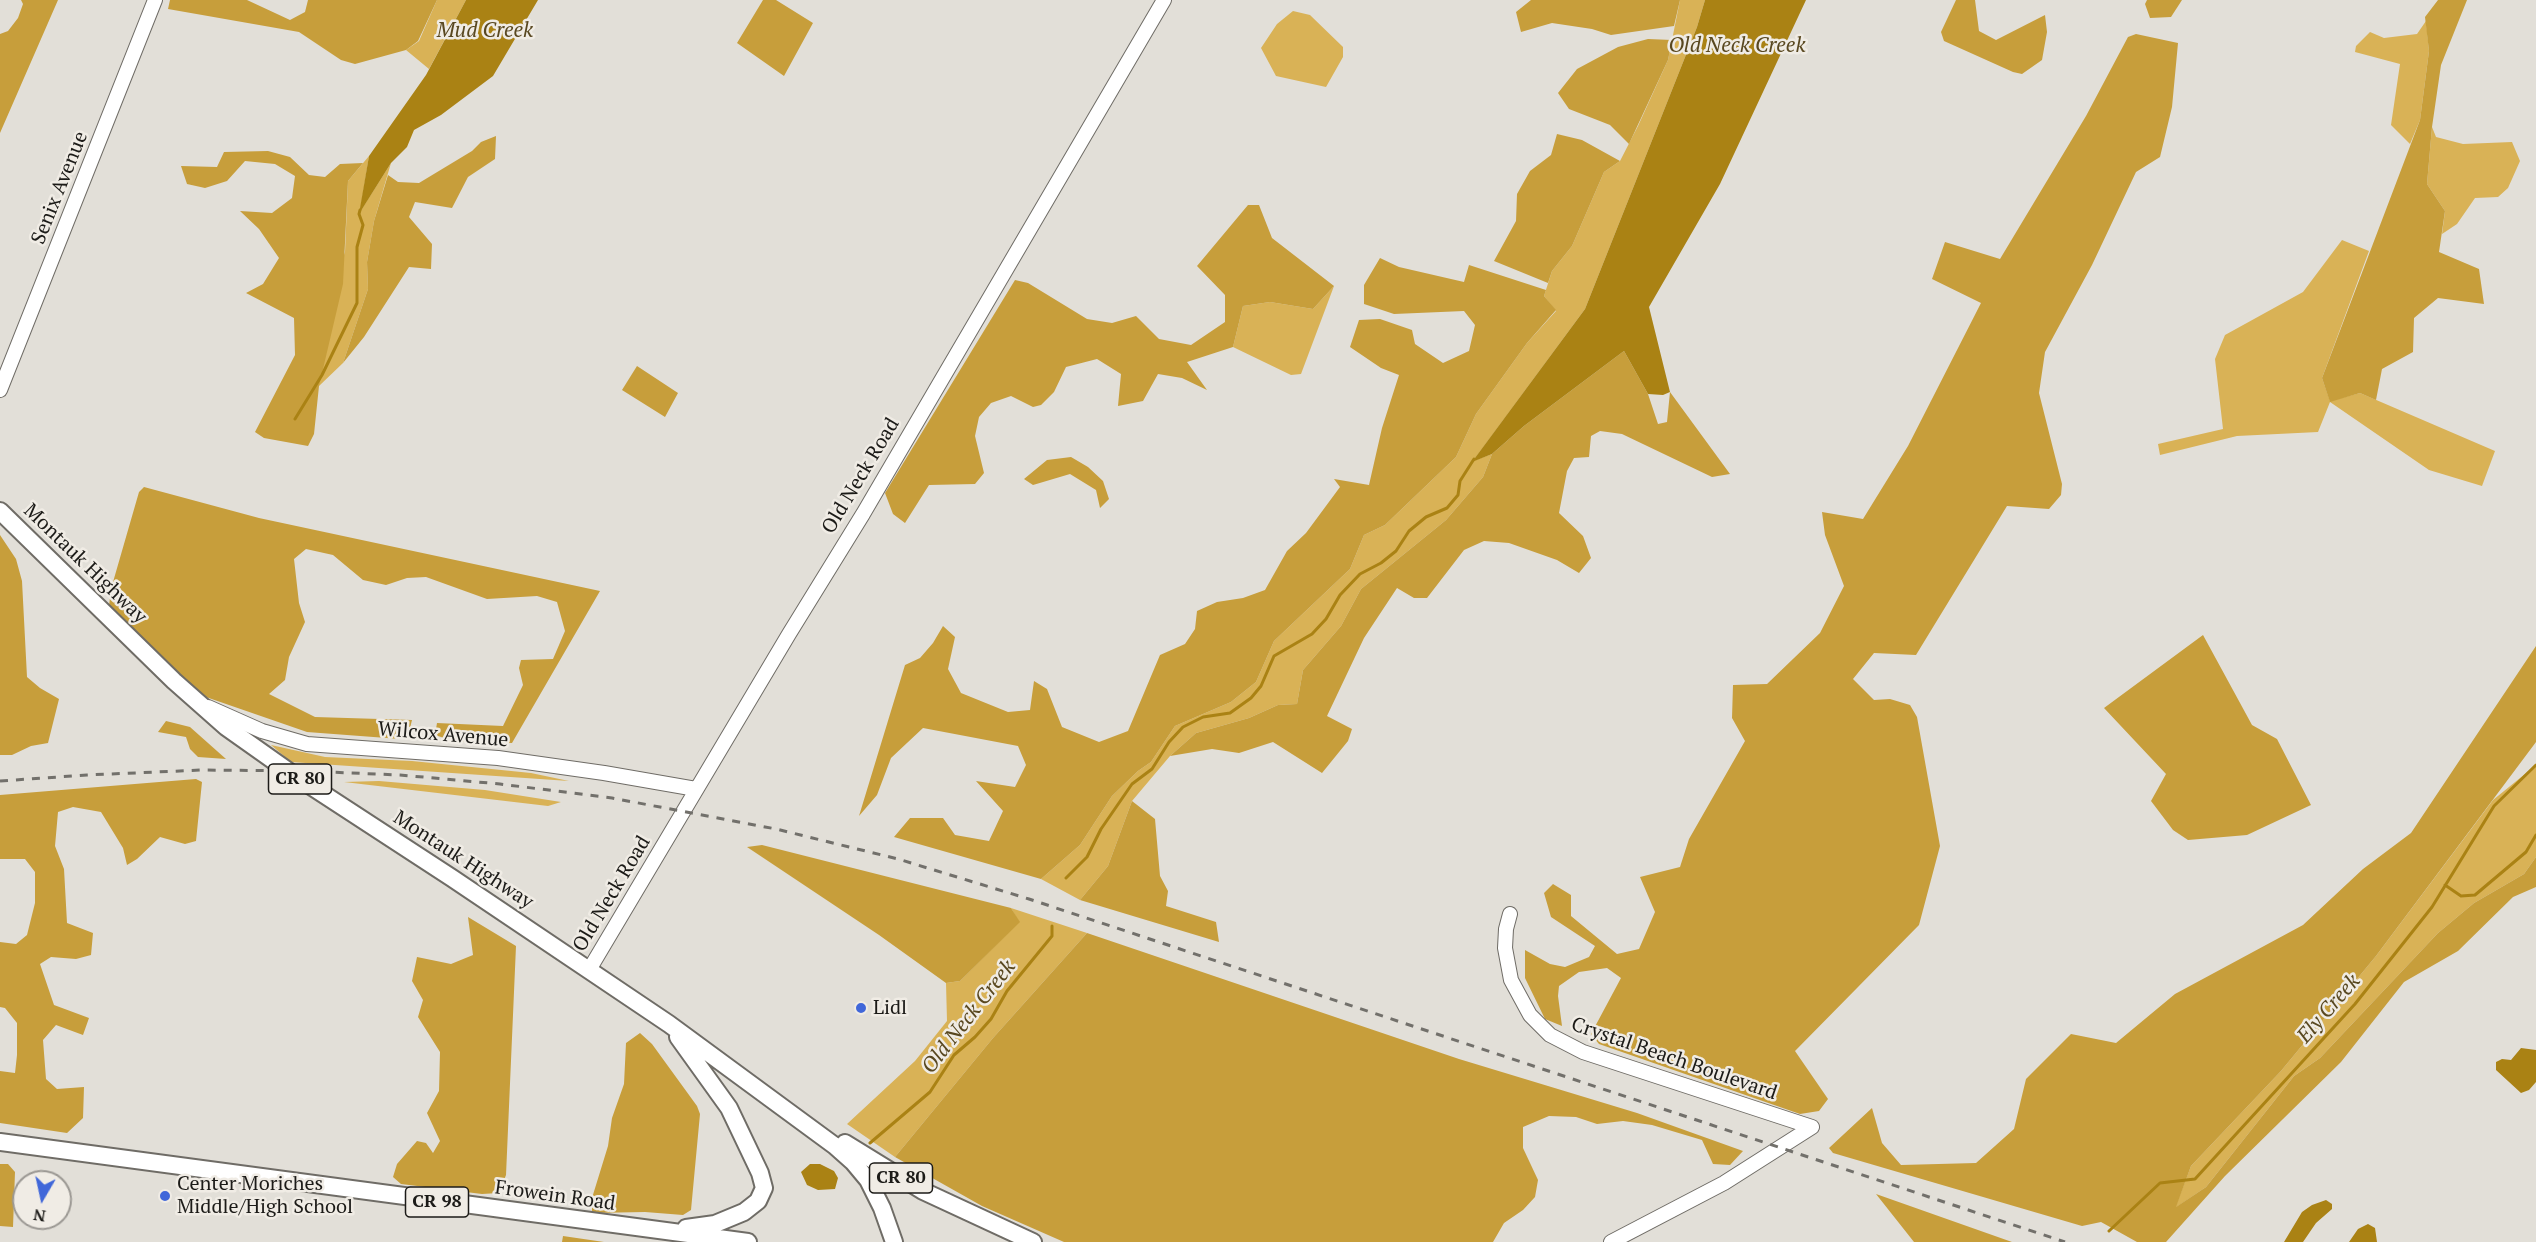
<!DOCTYPE html>
<style>
body{margin:0}
#map{position:relative;width:2536px;height:1242px;overflow:hidden;background:#e2dfd8;font-family:"PT Serif",serif}
canvas{display:block}
.north{position:absolute;left:12px;top:1170px;width:60px;height:60px;box-sizing:border-box;background:#f0ece5;border:2px solid #9b9893;border-radius:50%;rotate:189deg;font-size:16px;font-weight:700;line-height:24px;text-align:center;color:#1c1b18}
.north::after{content:'';display:block;margin:auto;width:21px;height:27px;background:#4067d9;clip-path:polygon(50% 0,100% 100%,50% 72%,0 100%)}
</style>
<div id="map">
<canvas width="2536" height="1242"></canvas>
<div class="north">N</div>
</div>
<script>
const c = document.querySelector('canvas').getContext('2d');
c.lineJoin = 'round';
function fill(path, color) {
  c.fillStyle = color;
  c.fill(path, 'evenodd');
}
function shape(rows) {
  const path = new Path2D();
  for (const r of rows) {
    path.moveTo(r[0], r[1]);
    for (let i = 2; i < r.length; i += 2) path.lineTo(r[i], r[i + 1]);
  }
  return path;
}
function stroke(path, color, width, dash) {
  c.strokeStyle = color;
  c.lineWidth = width;
  c.lineCap = dash ? 'butt' : 'round';
  c.setLineDash(dash || []);
  c.stroke(path);
}
function label(font, color, halo, rows, align = 'center') {
  c.font = font + ' "PT Serif",serif';
  c.lineWidth = 5;
  c.setLineDash([]);
  c.textBaseline = 'middle';
  c.strokeStyle = halo;
  c.fillStyle = color;
  for (const [text, x, y, turn = 0] of rows) {
    c.save();
    c.translate(x, y);
    c.rotate((+turn || 0) * Math.PI / 180);
    c.textAlign = isNaN(turn) ? turn : align;
    if (halo) c.strokeText(text, 0, 0);
    c.fillText(text, 0, 0);
    c.restore();
  }
}
fill(shape([
 [437,0,466,0,429,69,406,50,419,41],
 [1680,0,1705,0,1697,27,1585,309,1473,461,1492,454,1483,477,1446,520,1361,589,1341,626,1303,670,1297,704,1278,705,1249,718,1196,733,1170,756,1132,801,1108,866,1080,900,1041,879,1080,845,1112,796,1138,771,1151,762,1175,726,1231,702,1256,682,1274,641,1350,569,1364,535,1385,525,1456,457,1476,414,1527,343,1556,311,1544,296,1552,271,1572,246,1604,172,1620,161,1638,126,1668,60],
 [1293,11,1310,15,1343,47,1343,57,1326,87,1276,76,1261,48,1277,24],
 [2426,21,2429,51,2420,120,2410,144,2391,125,2400,64,2355,52,2356,46,2370,32,2384,38,2417,34],
 [2432,127,2436,137,2463,144,2512,142,2520,161,2508,188,2498,197,2475,198,2457,224,2442,234,2445,211,2427,184],
 [369,156,360,212,391,163,374,221,367,262,368,289,343,363,319,386,296,391,345,252,348,181],
 [2342,240,2369,251,2322,378,2330,401,2360,393,2495,451,2482,486,2429,470,2330,402,2318,432,2237,436,2160,455,2158,444,2223,429,2215,359,2225,335,2303,292],
 [1334,286,1301,374,1291,375,1233,347,1243,306,1270,302,1313,309],
 [271,745,325,757,412,761,531,773,569,781,291,762],
 [2536,765,2536,857,2524,874,2474,903,2438,933,2320,1058,2294,1076,2206,1187,2175,1208,2191,1166,2281,1071,2376,956,2493,800],
 [379,781,485,790,561,802,548,806,344,782],
 [1011,908,1087,933,993,1038,895,1157,847,1124,915,1061,947,1021,946,983,960,981,1019,922]
]), '#d9b256');
fill(shape([
 [21,0,58,0,0,133,0,34,8,31,18,18,23,4],
 [170,0,247,0,290,20,305,12,308,0,437,0,418,41,406,50,355,64,341,60,299,32,168,9],
 [763,0,776,0,813,23,784,76,737,43],
 [1531,0,1680,0,1674,26,1611,35,1592,29,1552,23,1521,32,1516,12],
 [1956,0,1975,0,1979,31,1996,40,2045,15,2047,32,2042,60,2022,74,2013,72,1944,41,1941,32],
 [2147,0,2182,0,2171,17,2150,18,2145,4],
 [2438,0,2467,0,2441,65,2432,127,2427,184,2445,211,2439,252,2479,269,2484,304,2438,298,2414,318,2413,352,2382,369,2376,400,2360,393,2330,402,2322,378,2420,120,2429,51,2425,17],
 [2136,34,2178,43,2172,107,2160,157,2136,172,2092,265,2045,352,2039,393,2062,484,2061,495,2049,509,2007,506,1916,655,1874,653,1853,679,1874,700,1890,699,1910,705,1917,717,1940,846,1919,925,1795,1051,1828,1099,1819,1111,1800,1114,1599,1044,1591,1034,1621,978,1607,968,1579,972,1559,986,1558,996,1562,1026,1545,1019,1525,978,1525,950,1550,964,1565,967,1589,957,1595,946,1551,917,1544,893,1553,884,1571,895,1571,916,1617,954,1639,949,1655,912,1640,877,1680,867,1689,839,1745,741,1732,718,1733,685,1767,684,1820,633,1844,586,1825,535,1822,512,1863,519,1908,446,1981,303,1932,279,1945,242,2000,259,2086,116,2128,37],
 [1648,39,1672,40,1668,60,1629,144,1610,125,1569,109,1558,93,1577,69,1618,47],
 [1557,134,1582,140,1620,161,1604,172,1572,246,1552,271,1548,283,1494,261,1516,221,1517,194,1530,171,1551,155],
 [496,136,495,159,468,177,452,208,415,202,409,217,432,244,431,269,409,267,364,337,343,363,368,289,367,262,374,221,388,175,398,182,419,183,472,151,481,142],
 [268,151,290,157,309,175,325,177,340,164,363,163,348,181,343,284,319,386,314,434,308,446,264,438,255,432,295,355,294,318,246,293,263,284,279,258,259,229,240,211,272,213,292,198,295,176,275,164,245,161,227,181,205,188,187,184,181,166,217,167,224,152],
 [1248,205,1259,205,1272,238,1334,286,1313,309,1270,302,1243,306,1233,347,1187,362,1207,390,1182,378,1158,374,1143,401,1118,406,1121,374,1097,359,1066,367,1054,392,1041,405,1033,407,1011,396,991,403,979,417,975,436,984,473,975,484,929,485,905,523,893,514,885,493,1015,280,1028,283,1087,319,1112,323,1136,316,1159,339,1191,345,1225,322,1225,295,1197,266],
 [1380,258,1399,267,1464,282,1469,265,1546,290,1544,296,1556,310,1527,343,1476,414,1456,457,1385,525,1364,535,1350,569,1274,641,1256,682,1231,702,1175,726,1151,762,1138,771,1112,796,1080,845,1041,879,894,837,910,818,943,818,955,835,989,841,1003,811,976,781,1015,787,1026,765,1018,746,923,728,891,758,877,795,859,816,905,665,920,658,933,643,943,626,955,637,948,669,961,693,1008,712,1030,710,1034,681,1047,689,1062,727,1099,742,1128,731,1160,655,1185,644,1195,629,1197,611,1217,602,1243,598,1265,590,1287,551,1306,533,1340,487,1334,479,1369,485,1382,428,1399,375,1381,368,1350,347,1359,320,1380,319,1412,330,1415,344,1443,363,1469,351,1475,325,1464,311,1394,314,1364,304,1364,285],
 [1624,351,1648,394,1658,424,1667,422,1670,392,1730,474,1712,477,1622,434,1600,431,1591,436,1589,457,1574,458,1567,471,1559,513,1583,536,1591,558,1579,573,1557,560,1509,543,1484,541,1464,550,1427,598,1414,598,1397,588,1364,638,1327,716,1352,729,1348,741,1322,773,1273,742,1239,753,1212,749,1170,756,1196,733,1249,718,1278,705,1297,704,1303,670,1341,626,1361,589,1446,520,1483,477,1492,454,1524,426],
 [637,366,678,393,665,417,622,390],
 [1071,457,1088,467,1103,481,1109,499,1100,508,1096,490,1070,474,1033,485,1024,479,1047,460],
 [144,487,259,518,600,591,512,743,453,741,435,735,437,723,503,726,523,685,519,668,521,660,553,659,565,631,557,602,537,596,487,599,426,577,407,578,386,585,363,580,333,555,306,549,294,559,299,603,305,622,289,657,285,680,269,694,315,717,412,720,410,728,400,739,307,732,203,696,109,606,111,589,139,492],
 [0,535,16,559,22,581,27,677,40,688,59,699,48,743,31,746,12,755,0,755],
 [2203,635,2252,725,2277,739,2311,805,2247,835,2188,840,2173,830,2151,801,2166,774,2104,708],
 [2536,646,2536,742,2376,956,2281,1071,2191,1166,2176,1207,2206,1187,2294,1076,2320,1058,2438,933,2474,903,2524,874,2536,857,2536,887,2513,897,2458,951,2404,982,2341,1062,2225,1176,2166,1242,2137,1242,2101,1222,2082,1226,1833,1153,1829,1148,1872,1108,1882,1143,1901,1165,1976,1163,2014,1129,2026,1079,2071,1034,2116,1043,2175,994,2303,925,2363,869,2411,833],
 [166,721,190,727,226,759,198,757,190,749,186,737,158,732],
 [196,779,202,782,196,841,185,844,160,837,137,859,127,865,123,848,101,812,73,807,58,812,55,846,64,869,67,923,93,933,91,955,76,959,51,957,40,964,54,1005,89,1018,83,1035,56,1025,43,1040,46,1079,57,1089,84,1087,83,1118,67,1133,0,1123,0,1071,15,1073,17,1055,17,1023,5,1008,0,1007,0,942,16,944,27,935,35,903,35,872,25,859,0,859,0,795],
 [1132,801,1155,819,1160,876,1168,891,1166,906,1216,922,1219,942,1080,900,1108,866],
 [762,845,1011,908,1020,922,960,981,946,983,879,935,747,847],
 [468,917,516,946,506,1175,499,1193,482,1194,401,1184,393,1177,397,1164,417,1141,426,1143,433,1153,440,1141,427,1113,439,1091,440,1052,418,1017,423,1000,412,981,417,957,451,964,473,955],
 [1087,933,1459,1059,1637,1113,1743,1151,1730,1165,1713,1164,1702,1140,1652,1125,1623,1121,1597,1124,1576,1117,1549,1116,1523,1127,1523,1148,1538,1180,1535,1197,1523,1210,1504,1223,1493,1242,1064,1242,982,1206,895,1157,993,1038],
 [640,1033,652,1044,697,1106,700,1114,691,1210,683,1215,645,1212,592,1213,592,1198,608,1146,612,1118,624,1084,626,1043],
 [0,1164,8,1164,15,1172,13,1227,0,1226],
 [1876,1194,2012,1242,1914,1242],
 [563,1236,604,1242,562,1242]
]), '#c79e3b');
fill(shape([
 [466,0,538,0,493,76,441,115,414,130,407,147,391,163,359,214,369,156,426,75],
 [1705,0,1806,0,1720,184,1649,307,1670,392,1663,395,1648,394,1624,351,1524,426,1492,454,1472,462,1585,309,1697,27],
 [2521,1048,2536,1050,2536,1082,2529,1090,2521,1093,2496,1070,2496,1062,2502,1059,2511,1060],
 [810,1164,820,1164,834,1171,838,1178,835,1189,818,1190,807,1185,801,1172],
 [2326,1200,2332,1204,2332,1209,2316,1223,2303,1242,2284,1242,2302,1212,2312,1205],
 [2368,1224,2375,1228,2377,1242,2349,1242,2358,1229]
]), '#aa8214');
stroke(shape([
 [295,419,322,375,357,303,357,247,363,225,359,214,360,210],
 [1066,878,1087,857,1101,829,1132,784,1152,769,1169,742,1183,727,1203,717,1230,713,1251,698,1261,686,1274,656,1312,634,1326,619,1340,595,1360,574,1381,563,1396,551,1409,531,1426,517,1447,508,1458,495,1460,481,1474,459],
 [2445,885,2461,896,2475,895,2526,852,2536,835],
 [870,1143,930,1092,954,1055,975,1037,991,1019,1007,991,1052,936,1052,926],
 [2109,1231,2160,1183,2195,1179,2355,1004,2432,907,2494,806,2536,765]
]), '#aa8214', 3);
const tertiary = shape([
 [0,390,155,0],
 [208,707,262,731,307,744,498,758,604,773,696,789],
 [1510,914,1506,929,1505,948,1511,980,1530,1015,1550,1035,1583,1052,1812,1127],
 [589,970,789,634,863,514,1164,0],
 [1611,1242,1724,1183,1812,1127]
]);
const primary = shape([
 [0,511,174,681,226,727,291,773,452,878,669,1024,835,1146,853,1162,868,1180,882,1208,894,1242],
 [678,1037,729,1108,760,1173,764,1188,758,1201,744,1212,715,1224,686,1228],
 [0,1142,748,1242],
 [845,1143,923,1191,1033,1242]
]);
stroke(tertiary, '#6f6c66', 16);
stroke(primary, '#6f6c66', 20);
stroke(tertiary, '#fff', 14);
stroke(primary, '#fff', 16);
stroke(shape([
 [0,781,87,775,202,770,303,771,400,775,500,784,612,798,776,829,898,859,1029,899,2065,1242]
]), '#72706b', 3, [8, 8]);
for (const [x, y, r, color] of [
 [861,1008,6,"#4067d9"],
 [165,1196,6,"#4067d9"]
]) {
  const dot = new Path2D();
  dot.arc(x, y, r, 0, 2 * Math.PI);
  c.fillStyle = color;
  c.fill(dot);
  stroke(dot, '#f0ece5', 2);
}
for (const [x, y, w] of [
 [300,779,63],
 [901,1178,63],
 [437,1202,63]
]) {
  const box = new Path2D();
  box.roundRect(x - w / 2, y - 15, w, 30, 4.5);
  c.fillStyle = '#f0ece5';
  c.fill(box);
  stroke(box, '#1c1b18', 1.5);
}
label('bold 18px', '#1c1b18', null, [
 ["CR 80",300,779],
 ["CR 80",901,1178],
 ["CR 98",437,1202]
]);
label('20px', '#1c1b18', '#f0ece5', [
 ["Senix Avenue",60,188,-68],
 ["Old Neck Road",861,476,-59],
 ["Montauk Highway",85,564,44],
 ["Wilcox Avenue",443,735,5],
 ["Montauk Highway",463,860,33],
 ["Old Neck Road",612,894,-59],
 ["Crystal Beach Boulevard",1674,1059,19],
 ["Frowein Road",555,1196,8]
]);
label('20px', '#1c1b18', '#f0ece5', [
 ["Lidl",873,1008],
 ["Center Moriches",177,1184],
 ["Middle/High School",177,1207]
], 'left');
label('italic 21px', '#594820', '#f0ece5', [
 ["Mud Creek",485,31],
 ["Old Neck Creek",1737,46],
 ["Ely Creek",2329,1009,-49],
 ["Old Neck Creek",969,1017,-52]
]);
</script>
